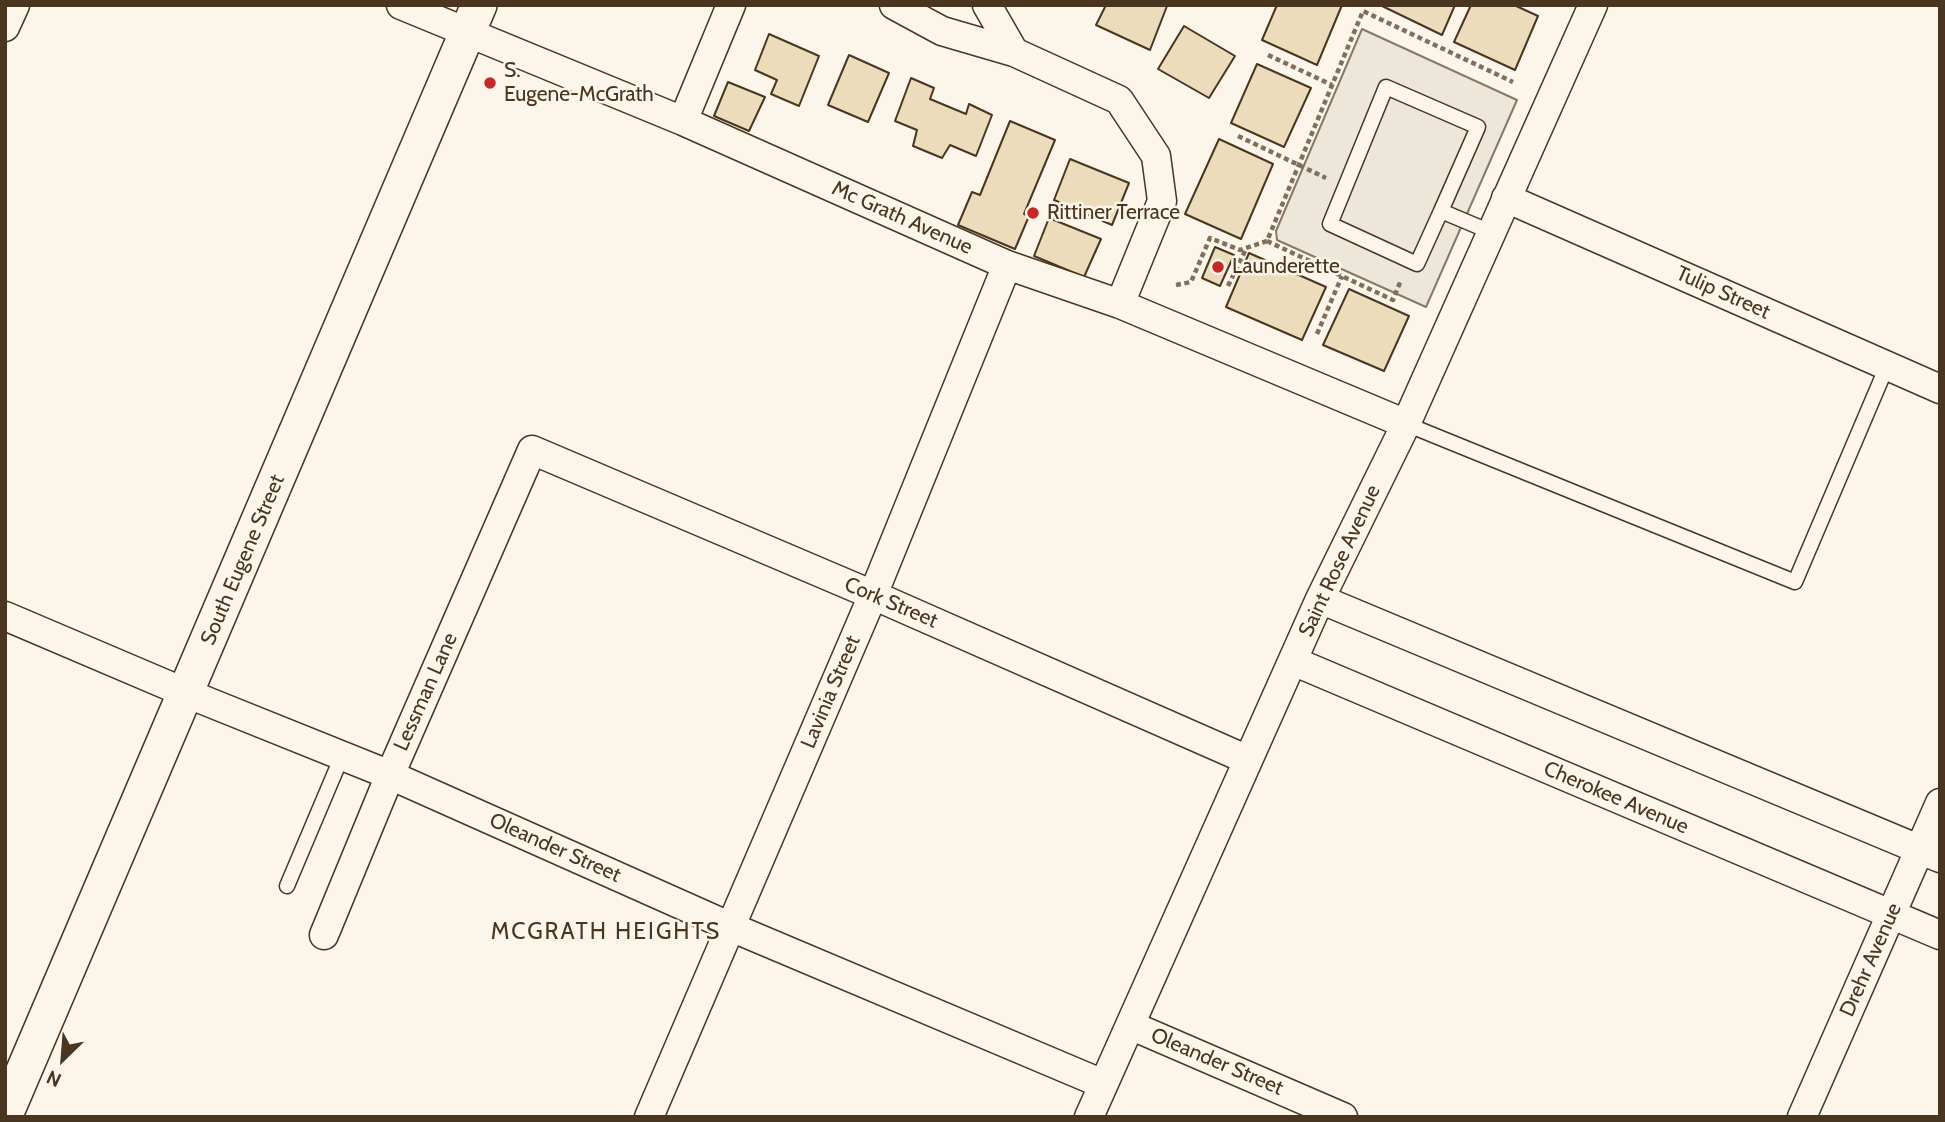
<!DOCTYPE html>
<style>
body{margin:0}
#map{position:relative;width:1945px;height:1122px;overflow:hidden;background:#fbf6e9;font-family:Cabin,sans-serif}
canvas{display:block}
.frame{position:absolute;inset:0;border:7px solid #4a3520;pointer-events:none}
.north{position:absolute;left:28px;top:1024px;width:70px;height:70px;-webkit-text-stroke:5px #fbf6e9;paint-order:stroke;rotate:205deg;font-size:19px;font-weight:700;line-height:28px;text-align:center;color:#4a3520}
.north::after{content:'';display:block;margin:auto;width:24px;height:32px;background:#4a3520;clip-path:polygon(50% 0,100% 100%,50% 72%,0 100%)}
</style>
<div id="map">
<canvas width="1945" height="1122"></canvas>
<div class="frame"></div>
<div class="north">N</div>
</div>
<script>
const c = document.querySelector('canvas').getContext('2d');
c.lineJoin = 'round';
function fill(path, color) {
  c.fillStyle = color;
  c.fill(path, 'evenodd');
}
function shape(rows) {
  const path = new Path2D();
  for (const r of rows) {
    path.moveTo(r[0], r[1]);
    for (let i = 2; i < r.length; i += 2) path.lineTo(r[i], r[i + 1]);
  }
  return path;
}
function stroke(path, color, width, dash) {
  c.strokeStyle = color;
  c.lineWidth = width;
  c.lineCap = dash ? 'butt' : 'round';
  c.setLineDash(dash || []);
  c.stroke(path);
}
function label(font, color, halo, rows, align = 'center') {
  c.font = font + ' Cabin,sans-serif';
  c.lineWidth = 5;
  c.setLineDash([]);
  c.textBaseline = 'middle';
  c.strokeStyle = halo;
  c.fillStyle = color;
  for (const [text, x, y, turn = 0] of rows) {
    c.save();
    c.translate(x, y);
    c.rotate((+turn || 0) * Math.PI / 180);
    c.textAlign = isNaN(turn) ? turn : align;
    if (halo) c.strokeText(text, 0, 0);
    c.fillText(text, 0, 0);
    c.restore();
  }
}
const parking = shape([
 [1362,29,1517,100,1426,307,1277,240,1276,231,1362,29]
]);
fill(parking, '#ede7d9');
stroke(parking, '#887966', 2);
const building = shape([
 [1106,5,1167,6,1150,50,1096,25,1106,5],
 [1277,5,1342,5,1317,65,1262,40,1277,5],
 [1380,5,1455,5,1442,35,1380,5],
 [1471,5,1514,5,1538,16,1515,70,1454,42,1471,5],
 [1184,26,1235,56,1209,98,1158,69,1184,26],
 [769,34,819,56,799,106,771,94,777,80,755,70,769,34],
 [849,55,889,73,868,122,828,105,849,55],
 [1257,64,1311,88,1284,147,1231,123,1257,64],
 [911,78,934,88,930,99,966,114,969,104,992,115,976,156,950,145,942,158,913,146,917,130,895,121,911,78],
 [728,82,765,97,749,131,714,116,728,82],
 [1010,121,1055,140,1024,214,1029,216,1015,249,958,225,972,192,980,195,1010,121],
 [1219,139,1273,164,1241,239,1185,214,1219,139],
 [1070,159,1129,183,1112,225,1054,200,1070,159],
 [1049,218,1101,239,1084,277,1034,256,1049,218],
 [1215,247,1234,255,1220,286,1202,278,1215,247],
 [1249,253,1326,287,1302,340,1226,307,1249,253],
 [1349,289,1409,316,1384,371,1323,345,1349,289]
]);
fill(building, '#ecdcbc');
stroke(building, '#4a3520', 2);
const service = shape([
 [1441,211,1478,127,1386,87,1330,224,1417,264,1441,211,1491,232],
 [1406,424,1795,582,1887,366],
 [287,886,342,756]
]);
const minor = shape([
 [401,5,683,121,1007,265,1120,304,1406,424],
 [894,5,942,31,1014,52],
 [987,5,1014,52,1119,100,1156,156,1162,201,1120,304],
 [5,27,15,5],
 [683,121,731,5],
 [1506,198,1940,389],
 [1320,599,1940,858],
 [5,616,186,693,390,775,731,927,1103,1084],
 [1293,661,1940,935],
 [324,935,390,775,532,450,873,595,1248,760],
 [1130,1025,1343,1117],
 [649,1117,873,595,1007,265],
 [1089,1117,1320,599,1406,424,1593,5],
 [1802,1117,1940,803]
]);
const tertiary = shape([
 [5,1115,479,5]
]);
stroke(service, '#4a3520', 17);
stroke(minor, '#4a3520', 31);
stroke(tertiary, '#4a3520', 38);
stroke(shape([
 [1268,55,1332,85],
 [1238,136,1326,178],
 [1267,241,1393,300,1401,280],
 [1176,285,1191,282,1210,238,1240,250,1267,241,1363,11,1513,82],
 [1228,286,1246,249],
 [1317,334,1342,276]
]), '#7f6f5c', 4.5, [5, 3.5]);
stroke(service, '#fbf6e9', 14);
stroke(minor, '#fbf6e9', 28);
stroke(tertiary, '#fbf6e9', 35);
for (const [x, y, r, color] of [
 [490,83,7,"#c62828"],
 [1033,213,7,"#c62828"],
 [1218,267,7,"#c62828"]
]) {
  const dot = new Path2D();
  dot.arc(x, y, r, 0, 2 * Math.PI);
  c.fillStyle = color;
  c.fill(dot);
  stroke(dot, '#fbf6e9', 2.5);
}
label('21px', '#4a3520', '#fbf6e9', [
 ["S.",504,71],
 ["Eugene-McGrath",504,95],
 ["Rittiner Terrace",1047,213],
 ["Launderette",1232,267]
], 'left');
label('21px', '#4a3520', '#fbf6e9', [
 ["Mc Grath Avenue",902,218,24],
 ["Tulip Street",1723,293,24],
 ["South Eugene Street",243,560,-67],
 ["Saint Rose Avenue",1340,561,-65],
 ["Cork Street",891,603,23],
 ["Lessman Lane",426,692,-66],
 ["Lavinia Street",831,692,-67],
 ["Cherokee Avenue",1616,798,23],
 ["Oleander Street",555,848,24],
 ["Drehr Avenue",1871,960,-66],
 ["Oleander Street",1217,1062,23]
]);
c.letterSpacing = '2px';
label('23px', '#4a3520', '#fbf6e9', [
 ["MCGRATH HEIGHTS",606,932]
]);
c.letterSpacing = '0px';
</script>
